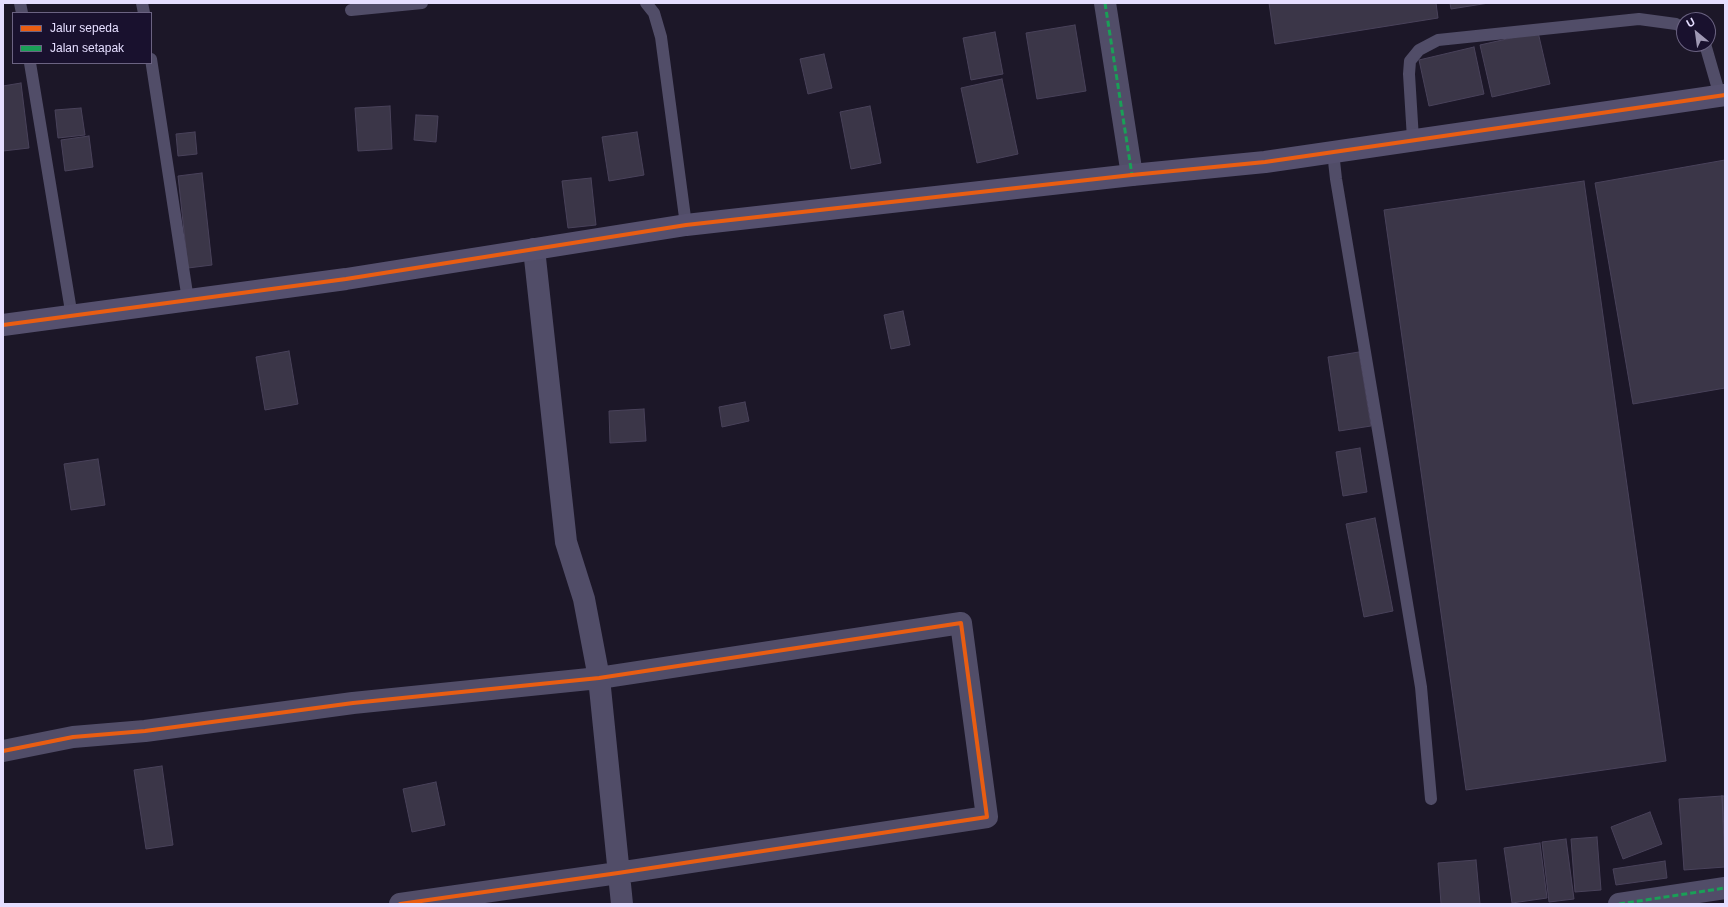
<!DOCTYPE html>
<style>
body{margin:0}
#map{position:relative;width:1728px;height:907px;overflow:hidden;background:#1c1728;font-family:Arial,sans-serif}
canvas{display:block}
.frame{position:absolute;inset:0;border:4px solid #e5deff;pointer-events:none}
.legend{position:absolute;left:12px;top:12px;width:140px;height:52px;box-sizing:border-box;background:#19112e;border:1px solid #6b6382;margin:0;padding:5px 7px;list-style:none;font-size:12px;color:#e5deff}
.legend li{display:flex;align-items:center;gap:8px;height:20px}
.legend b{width:20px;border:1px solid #6b6382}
.north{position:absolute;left:1676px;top:12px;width:40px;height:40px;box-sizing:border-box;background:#19112e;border:1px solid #6b6382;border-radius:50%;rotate:331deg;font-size:11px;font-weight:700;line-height:16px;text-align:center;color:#e5deff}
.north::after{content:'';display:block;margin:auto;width:14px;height:18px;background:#9f98b4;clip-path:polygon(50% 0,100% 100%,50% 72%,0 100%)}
</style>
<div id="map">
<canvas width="1728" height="907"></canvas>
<div class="frame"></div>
<ul class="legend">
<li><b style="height:5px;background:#e95d12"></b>Jalur sepeda</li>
<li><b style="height:5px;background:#1a9f57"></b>Jalan setapak</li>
</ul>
<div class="north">U</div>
</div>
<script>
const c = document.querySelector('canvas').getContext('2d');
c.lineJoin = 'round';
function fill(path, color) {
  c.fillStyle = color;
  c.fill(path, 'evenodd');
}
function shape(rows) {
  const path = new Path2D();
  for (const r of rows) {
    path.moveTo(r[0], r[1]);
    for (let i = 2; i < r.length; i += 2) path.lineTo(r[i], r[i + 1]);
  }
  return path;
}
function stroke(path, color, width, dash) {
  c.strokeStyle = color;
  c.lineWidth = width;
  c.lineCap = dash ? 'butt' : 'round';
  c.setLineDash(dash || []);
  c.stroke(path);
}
const building = shape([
 [1269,3,1436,3,1438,18,1275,44,1269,3],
 [1450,3,1489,3,1451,9,1450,3],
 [1075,25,1086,91,1037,99,1026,33,1075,25],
 [995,32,1003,74,971,80,963,38,995,32],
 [1538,32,1550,84,1492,97,1480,45,1538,32],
 [1474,47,1484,94,1429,106,1419,60,1474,47],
 [824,54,832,88,808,94,800,59,824,54],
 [1002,79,1018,154,977,163,961,88,1002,79],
 [21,83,29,148,3,151,3,86,21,83],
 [390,106,392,149,358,151,355,108,390,106],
 [870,106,881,163,851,169,840,112,870,106],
 [81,108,85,135,58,138,55,110,81,108],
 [416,115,438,116,436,142,414,140,416,115],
 [195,132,197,154,178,156,176,134,195,132],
 [637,132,644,175,609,181,602,137,637,132],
 [89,136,93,167,65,171,61,140,89,136],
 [1725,160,1725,388,1633,404,1595,183,1725,160],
 [202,173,212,265,188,268,178,176,202,173],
 [591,178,596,225,568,228,562,181,591,178],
 [1584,181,1666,761,1466,790,1384,210,1584,181],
 [903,311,910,345,891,349,884,315,903,311],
 [289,351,298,404,265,410,256,357,289,351],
 [1359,352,1371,426,1339,431,1328,357,1359,352],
 [745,402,749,421,722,427,719,407,745,402],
 [644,409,646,441,610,443,609,411,644,409],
 [1360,448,1367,492,1343,496,1336,452,1360,448],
 [98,459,105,505,71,510,64,464,98,459],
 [1375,518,1393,611,1364,617,1346,524,1375,518],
 [162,766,173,845,146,849,134,770,162,766],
 [436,782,445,825,412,832,403,789,436,782],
 [1722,796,1725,796,1725,847,1722,796],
 [1722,796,1725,867,1684,870,1679,799,1722,796],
 [1650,812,1662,844,1623,859,1611,827,1650,812],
 [1597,837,1601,890,1575,892,1571,839,1597,837],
 [1566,839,1574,899,1549,902,1542,842,1566,839],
 [1540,843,1547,898,1512,903,1504,848,1540,843],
 [1476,860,1480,904,1441,904,1438,863,1476,860],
 [1665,861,1667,878,1616,885,1613,869,1665,861]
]);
fill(building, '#3b3648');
stroke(building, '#49425a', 1);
stroke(shape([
 [20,3,22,13],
 [142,3,144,13],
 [646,3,654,13,661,37,686,225],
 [351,10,422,3],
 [1705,44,1720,96],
 [151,59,188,300],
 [30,63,72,317],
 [1413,139,1409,74,1410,61,1419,50,1438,40,1639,19,1676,24,1684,28],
 [1333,152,1336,179,1421,687,1431,799]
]), '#514d68', 12);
stroke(shape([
 [1105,3,1132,175],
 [534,249,566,542,584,599,599,678,622,904],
 [3,751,73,737,145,731,353,703,599,678,961,623,987,817,618,873,400,904],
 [1619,904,1725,888]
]), '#514d68', 22);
stroke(shape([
 [3,325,346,279,686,225,1132,175,1265,162,1725,95]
]), '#55506e', 22);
stroke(shape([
 [1105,3,1132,175],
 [1619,904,1725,888]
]), '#1a9f57', 3, [6, 3]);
stroke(shape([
 [3,325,346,279,686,225,1132,175,1265,162,1725,95],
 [3,751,73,737,145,731,353,703,599,678,961,623,987,817,618,873,400,904]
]), '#e95d12', 4);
</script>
